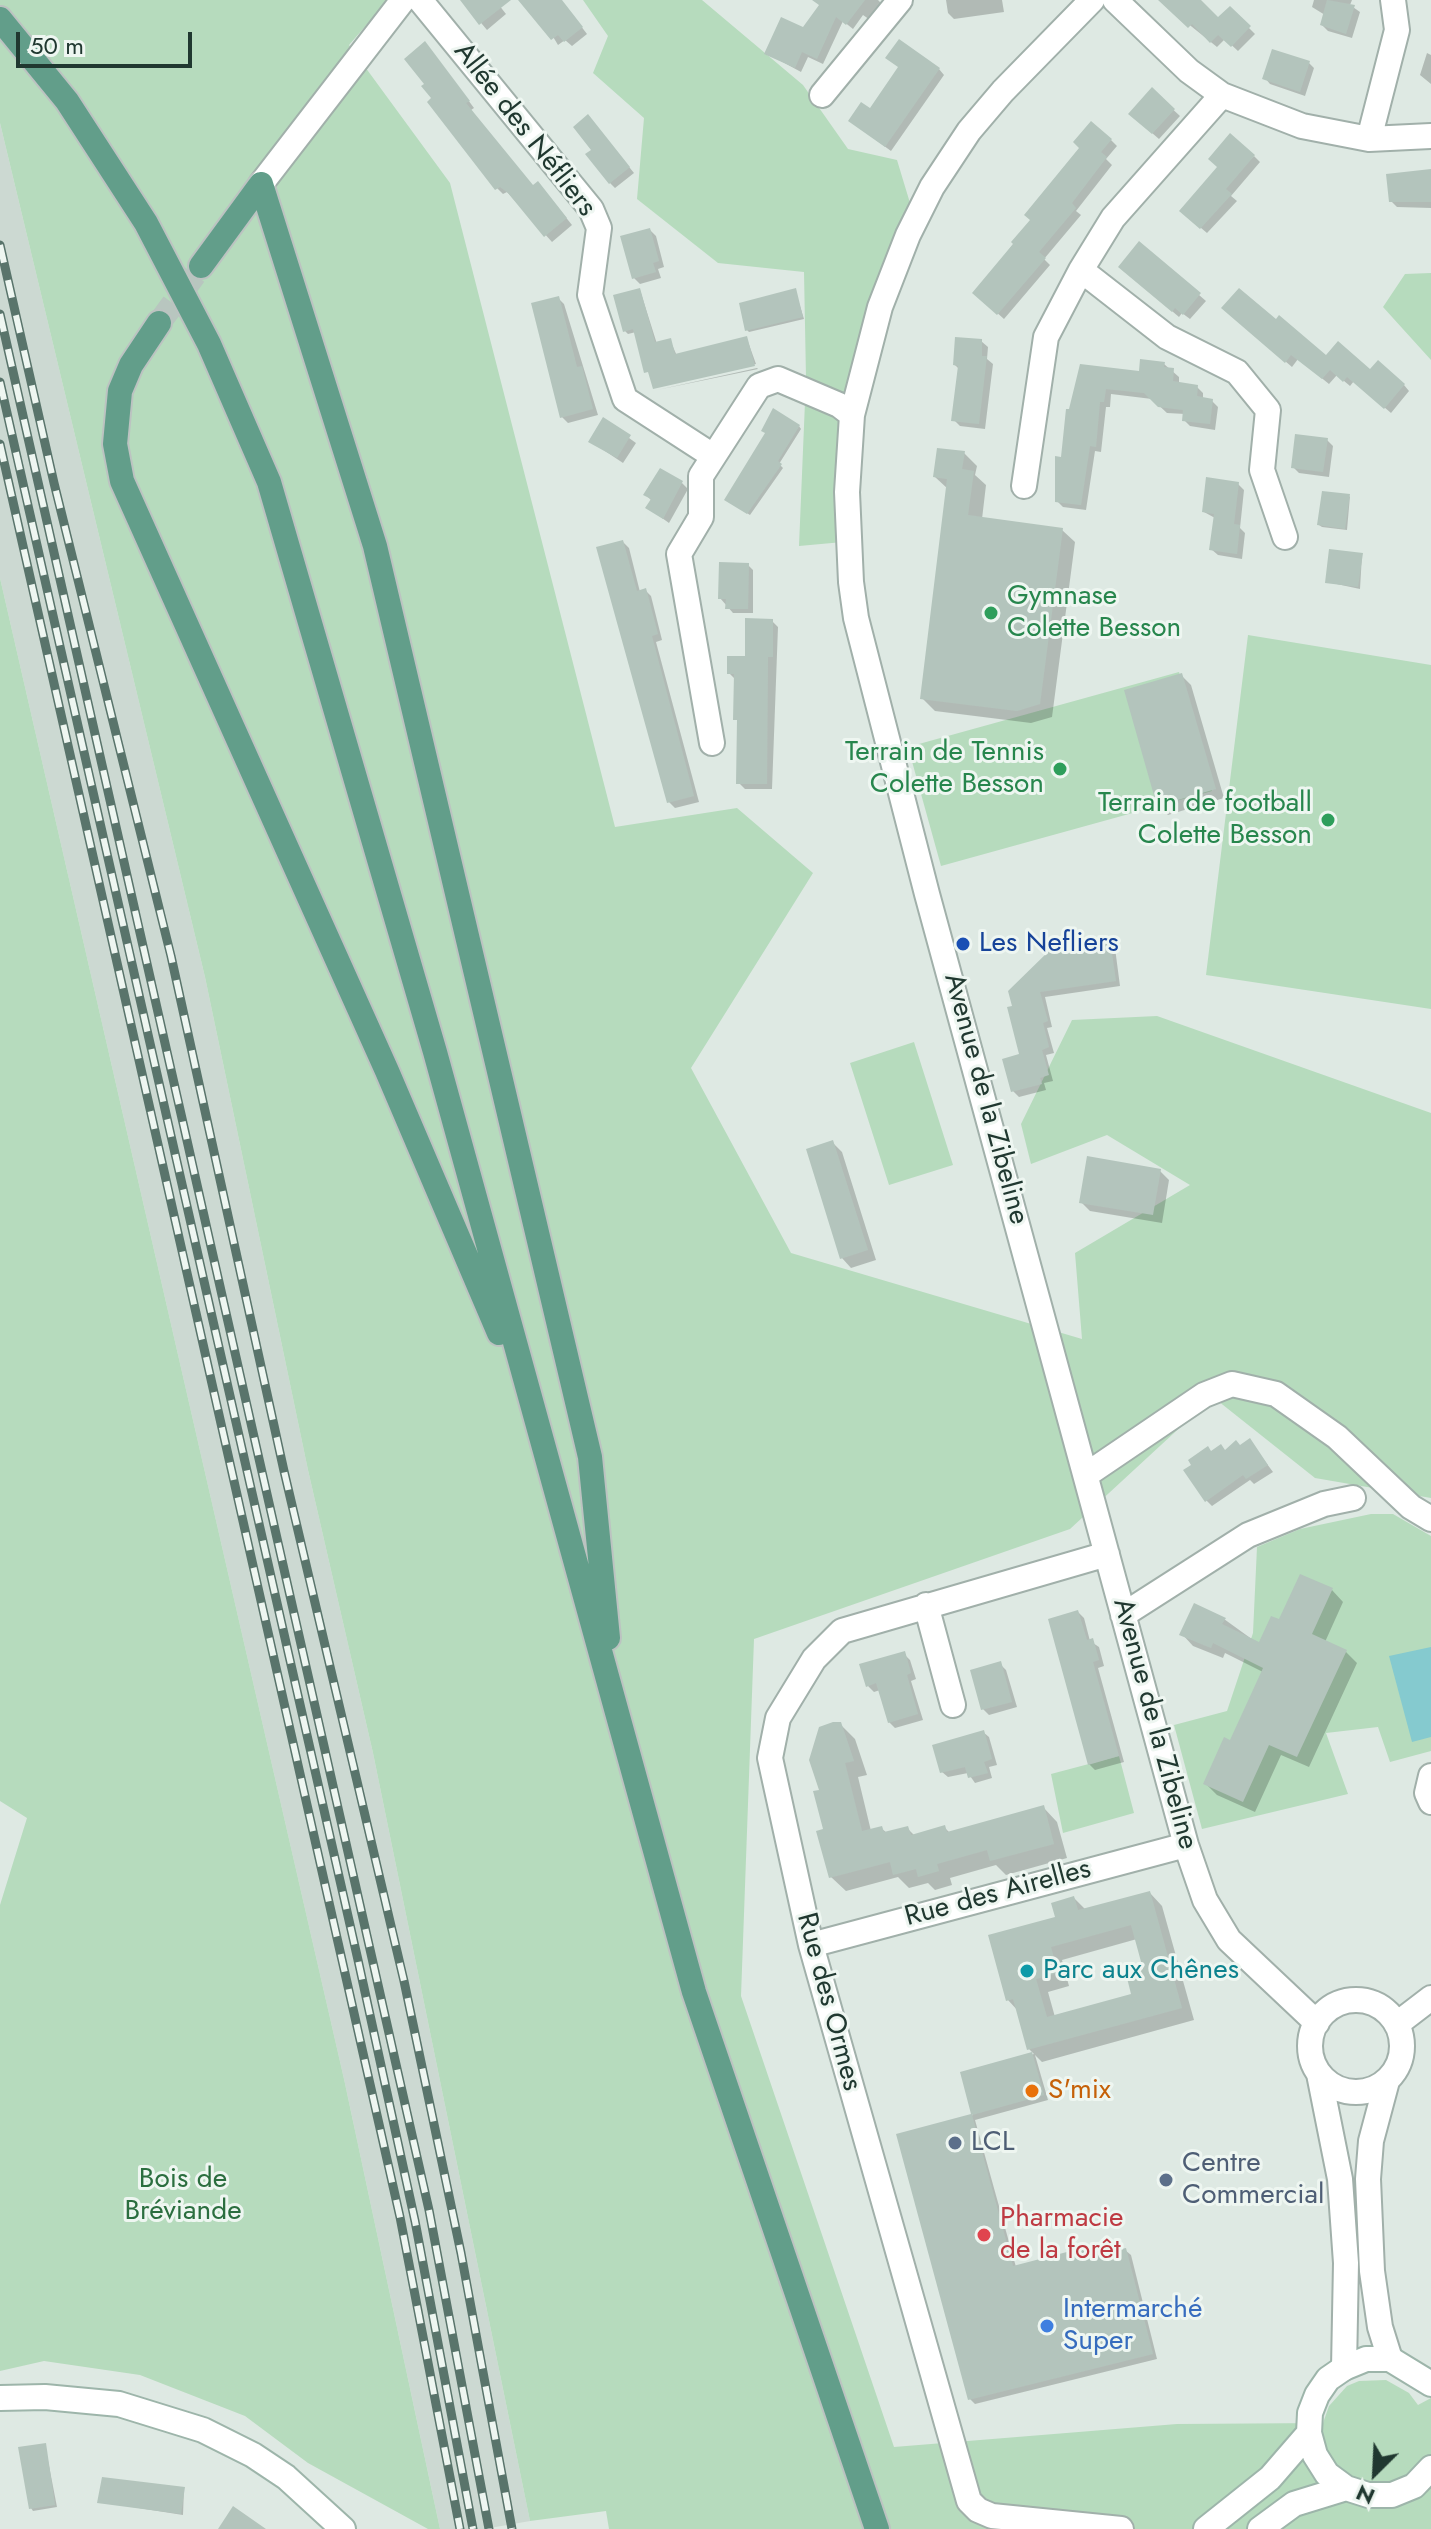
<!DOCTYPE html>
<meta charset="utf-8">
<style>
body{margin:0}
#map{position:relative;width:1431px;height:2529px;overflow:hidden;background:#dee9e3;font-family:Jost,sans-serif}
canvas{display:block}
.north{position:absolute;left:1335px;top:2433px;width:80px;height:80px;-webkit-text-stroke:6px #eef6f1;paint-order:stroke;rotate:204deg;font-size:22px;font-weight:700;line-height:32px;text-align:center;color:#203830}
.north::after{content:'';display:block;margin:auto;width:28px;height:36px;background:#203830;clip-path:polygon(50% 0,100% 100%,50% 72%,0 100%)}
.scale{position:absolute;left:16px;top:32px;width:176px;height:36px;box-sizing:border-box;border:4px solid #203830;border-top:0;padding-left:10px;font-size:24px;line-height:28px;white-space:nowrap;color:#203830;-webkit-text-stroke:6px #eef6f1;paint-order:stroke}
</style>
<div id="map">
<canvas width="1431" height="2529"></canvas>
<div class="north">N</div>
<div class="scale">50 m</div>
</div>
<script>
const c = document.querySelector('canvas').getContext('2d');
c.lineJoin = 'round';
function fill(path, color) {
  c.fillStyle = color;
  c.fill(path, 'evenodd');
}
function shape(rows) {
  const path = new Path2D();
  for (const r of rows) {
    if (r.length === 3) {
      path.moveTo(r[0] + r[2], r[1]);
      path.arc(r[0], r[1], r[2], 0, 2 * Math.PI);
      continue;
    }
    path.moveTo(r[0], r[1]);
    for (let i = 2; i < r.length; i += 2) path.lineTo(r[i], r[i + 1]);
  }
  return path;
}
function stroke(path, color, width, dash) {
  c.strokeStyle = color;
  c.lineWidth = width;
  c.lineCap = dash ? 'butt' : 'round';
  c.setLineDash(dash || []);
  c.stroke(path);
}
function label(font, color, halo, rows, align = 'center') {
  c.font = font + ' Jost,sans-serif';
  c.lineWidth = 6;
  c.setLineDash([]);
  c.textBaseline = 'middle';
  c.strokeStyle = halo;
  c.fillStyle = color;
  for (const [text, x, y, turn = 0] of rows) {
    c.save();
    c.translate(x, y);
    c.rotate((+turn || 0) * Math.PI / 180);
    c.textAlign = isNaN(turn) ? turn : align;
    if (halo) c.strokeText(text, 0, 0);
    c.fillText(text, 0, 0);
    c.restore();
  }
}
fill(shape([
 [0,123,205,977,308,1470,373,1753,530,2521,484,2529,440,2529,344,2079,0,578]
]), '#ccd9d2');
fill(shape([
 [0,0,388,0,349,45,450,183,615,827,737,808,813,873,691,1068,791,1253,1082,1339,1075,1253,1190,1185,1107,1135,1031,1164,1021,1124,1072,1020,1157,1016,1431,1113,1431,1498,1315,1478,1213,1397,1070,1529,754,1639,741,1996,894,2447,1177,2424,1323,2423,1329,2406,1347,2386,1359,2381,1386,2380,1409,2393,1418,2405,1431,2398,1431,2529,609,2529,606,2511,530,2521,373,1753,308,1470,205,977,0,123],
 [583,0,702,0,803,85,848,149,897,160,910,203,886,257,849,376,837,460,843,542,799,546,806,378,804,272,718,263,637,199,644,118,593,73,608,36],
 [1431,273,1431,360,1383,307,1405,274],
 [0,578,344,2079,440,2529,428,2529,308,2463,245,2416,140,2375,44,2361,0,2371,0,1905,27,1818,0,1801],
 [1248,635,1431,665,1431,1009,1206,975],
 [1179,672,1212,791,941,866,908,747],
 [914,1042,953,1165,889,1185,850,1063],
 [1371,1514,1393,1514,1431,1536,1431,1751,1390,1762,1378,1727,1326,1733,1348,1794,1202,1829,1174,1725,1227,1711,1253,1633,1257,1547,1300,1529],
 [1119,1756,1134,1813,1063,1833,1051,1774]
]), '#b6dbbd');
fill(shape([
 [1431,1647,1431,1737,1412,1742,1389,1656]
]), '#85cacf');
fill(shape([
 [462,0,495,0,506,14,487,30],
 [531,0,561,0,587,34,572,46,565,40,558,45],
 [826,0,878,0,885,7,873,22,863,15,853,29,843,21,823,64,808,57,801,72,766,53,804,30],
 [946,0,1002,0,1004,12,954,19,948,13],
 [1169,0,1198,0,1218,20,1230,9,1255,34,1238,51,1225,39,1217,47,1171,10],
 [1314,0,1352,0,1350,5,1360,12,1352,38,1328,31,1322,25,1325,15,1312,7],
 [431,50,474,108,471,110,533,188,544,190,572,225,552,242,507,192,503,194,497,188,434,98,427,84],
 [1427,53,1431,55,1431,84,1420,75],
 [1308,62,1314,68,1305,96,1270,84,1265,78],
 [939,69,944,75,891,151,850,121],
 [1152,90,1180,116,1159,139,1137,120],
 [593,122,634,173,615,188,610,183],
 [1111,140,1117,146,1106,159,1112,165,1076,211,1081,215,1044,259,1050,265,1004,319,975,293,1032,220,1081,148],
 [1254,156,1260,162,1231,196,1237,201,1207,233,1188,217],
 [1431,171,1431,208,1397,207,1391,201],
 [650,230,656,236,664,267,658,269,661,278,640,284,634,278],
 [1140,244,1206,301,1190,319,1182,313,1179,317,1126,272],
 [640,290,657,344,670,340,677,356,747,339,756,364,654,387,636,332,628,334,625,331],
 [795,290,804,319,749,332,747,330],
 [558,298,564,304,598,415,568,423,562,417],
 [1230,314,1326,358,1404,385,1409,391,1391,413,1354,381,1350,386,1337,375,1329,384,1298,359,1292,367],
 [981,341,988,347,987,359,993,364,985,429,960,426,954,420,959,369,955,365],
 [1164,364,1179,377,1179,384,1197,387,1203,393,1203,399,1212,401,1218,407,1215,430,1190,426,1184,420,1185,414,1167,413,1152,399,1111,394,1110,407,1106,407,1101,452,1095,451,1086,510,1063,507,1057,501,1071,411,1082,366,1140,373],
 [757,368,758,369,657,390],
 [604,420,636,443,623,463,590,441],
 [799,426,801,429,779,464,783,468,750,515,729,502],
 [1327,440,1333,446,1329,477,1299,473,1293,467],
 [964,453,977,466,975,475,986,485,982,519,1062,530,1075,542,1052,717,1031,723,935,711,922,698,948,489,935,477],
 [682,483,688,489,669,523,648,508,652,501,646,495],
 [1238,484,1244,490,1240,528,1245,533,1242,559,1218,555,1211,549,1215,518,1204,512],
 [1350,496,1347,530,1322,527,1319,525],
 [623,542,629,548,640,592,645,590,651,596,662,640,656,642,699,802,675,808,669,802],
 [1362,555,1360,589,1327,582],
 [748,565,753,570,753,613,733,613,720,598],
 [772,621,778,627,772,789,745,789,739,783,736,680,729,673,747,658],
 [1181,675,1191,685,1224,798,1168,815,1159,805],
 [1109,942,1115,948,1120,986,1045,997,1052,1027,1047,1028,1054,1053,1046,1055,1053,1081,1044,1083,1046,1090,1019,1097,1013,1091,1022,1056,1014,1007],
 [833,1143,842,1152,876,1260,851,1268,842,1258],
 [1160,1171,1169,1180,1162,1223,1090,1211,1081,1202],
 [1250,1441,1273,1472,1254,1484,1250,1480,1212,1506,1206,1500,1212,1453,1240,1447],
 [1332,1590,1343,1602,1325,1642,1346,1652,1357,1663,1309,1767,1281,1755,1255,1812,1217,1795,1205,1783,1231,1743,1263,1672,1225,1653,1223,1658,1193,1646,1182,1634,1224,1619,1260,1645,1280,1622],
 [1078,1612,1084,1618,1090,1641,1099,1647,1104,1666,1098,1668,1124,1762,1095,1770,1089,1764],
 [904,1654,910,1660,916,1679,911,1681,923,1720,895,1728,889,1722,880,1690,874,1692,868,1686],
 [1000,1664,1006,1670,1017,1707,989,1715,983,1709],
 [840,1724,855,1739,867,1775,858,1777,871,1831,881,1828,887,1833,907,1828,915,1836,944,1827,950,1833,1043,1807,1057,1822,1067,1858,1006,1875,996,1865,950,1878,952,1885,935,1890,928,1883,909,1888,898,1877,846,1891,831,1877,822,1791],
 [983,1732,989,1737,997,1765,989,1767,992,1778,975,1783,968,1773,948,1777,942,1772],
 [1150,1893,1162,1906,1194,2020,1042,2062,1035,2055,1048,2100,975,2120,1016,2267,1112,2242,1119,2251,1125,2250,1131,2255,1157,2359,975,2404,970,2399,898,2136,973,2115,962,2073,1034,2054,1029,2049,1019,2012,1008,2000,1057,1918,1074,1898,1086,1910],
 [1137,1939,1145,1970,1134,1995,1055,2017,1048,1992,1069,1986,1062,1960],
 [45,2445,57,2507,33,2511,31,2508],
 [184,2489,183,2515,100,2502]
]), '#0003');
fill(shape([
 [460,0,511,0,479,25],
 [518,0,562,0,583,27,564,42,558,35,551,40],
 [812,0,865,0,846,25,836,17,817,59,802,52,795,68,764,54,781,17,803,27,819,5],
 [1158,0,1201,0,1218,17,1230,6,1251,26,1231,47,1218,35,1210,43,1192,24,1188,28],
 [1327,0,1355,5,1346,34,1320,25],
 [899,39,940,68,885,147,848,121,861,102,870,108,898,67,885,58],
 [425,41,470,101,466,103,533,185,538,181,567,218,544,237,508,193,500,187,495,190,427,102,431,98,421,86,424,84,404,59],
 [1272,49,1310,61,1300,92,1262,79],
 [1152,87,1175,109,1152,134,1128,114],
 [588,114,630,167,609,184,585,154,591,150,573,127],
 [1091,121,1112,139,1101,152,1107,157,1072,203,1076,208,1039,252,1046,258,997,315,972,293,1013,244,1011,242,1030,220,1024,215,1079,148,1073,142],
 [1230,133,1255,155,1226,189,1232,194,1200,229,1179,211,1217,167,1208,159],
 [1431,169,1431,202,1389,202,1386,174],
 [650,228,659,261,653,263,656,272,632,279,620,236],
 [1139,241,1201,293,1183,315,1175,308,1172,312,1118,267],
 [640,288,655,342,671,338,675,354,747,336,755,366,653,389,648,372,644,373,633,329,623,332,613,295],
 [796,288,803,317,745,331,739,303],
 [1239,288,1276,319,1279,315,1326,355,1338,341,1370,369,1378,360,1405,384,1384,409,1347,377,1343,382,1330,370,1322,379,1291,355,1285,363,1221,308],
 [559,296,577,367,582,366,593,409,560,418,531,303],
 [955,337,982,339,982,356,987,356,979,424,951,421,958,366,953,365],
 [1140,359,1165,362,1164,367,1174,368,1173,381,1198,385,1197,396,1213,399,1210,424,1182,421,1183,410,1158,407,1144,393,1106,389,1104,402,1100,402,1096,447,1090,446,1081,505,1055,502,1055,456,1061,457,1066,409,1069,409,1080,364,1139,371],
 [773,408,800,425,778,461,782,464,747,514,724,500,765,433,761,431],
 [603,417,631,435,617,458,588,442],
 [1295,434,1328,438,1323,472,1291,468],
 [937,448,965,451,962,469,974,471,968,515,1063,528,1040,704,1017,711,920,699,947,479,933,477],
 [660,468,683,481,663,519,645,508,651,499,643,495],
 [1206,477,1239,482,1234,524,1240,525,1237,554,1209,550,1214,514,1202,512],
 [1322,491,1350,494,1345,529,1317,525],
 [623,540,637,591,646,588,658,634,652,636,694,796,667,803,596,547],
 [1329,549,1363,553,1358,587,1325,583],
 [719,562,749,563,748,609,725,609,726,599,718,599],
 [745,618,773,619,773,657,768,657,767,784,736,784,737,720,733,720,734,674,727,674,727,656,745,656],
 [1182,673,1216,789,1157,806,1124,690],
 [1110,940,1116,981,1040,992,1048,1021,1043,1023,1049,1047,1042,1050,1049,1075,1040,1078,1042,1084,1011,1092,1002,1059,1019,1054,1007,1007,1012,1006,1008,991,1052,948],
 [833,1140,868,1250,840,1259,806,1149],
 [1087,1156,1161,1169,1153,1215,1079,1203],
 [1250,1438,1268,1465,1246,1479,1243,1475,1205,1502,1183,1470,1191,1465,1188,1460,1208,1446,1211,1451,1221,1444,1225,1450,1236,1440,1240,1445],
 [1300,1574,1333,1588,1312,1634,1347,1650,1297,1757,1269,1745,1243,1802,1203,1784,1224,1737,1230,1740,1263,1668,1213,1643,1211,1648,1179,1635,1194,1603,1226,1618,1222,1624,1259,1642,1271,1616,1279,1619],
 [1078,1610,1087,1640,1093,1638,1099,1660,1093,1662,1119,1756,1088,1765,1048,1619],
 [905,1651,911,1673,907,1675,918,1714,888,1723,876,1683,866,1687,859,1664],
 [1001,1661,1012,1702,981,1710,970,1670],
 [833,1722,841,1722,854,1761,845,1763,862,1831,882,1826,884,1832,908,1826,911,1835,945,1825,947,1832,1044,1805,1054,1844,990,1861,987,1850,937,1864,939,1871,918,1877,916,1869,893,1875,890,1862,829,1878,816,1831,823,1829,813,1791,819,1790,809,1760,819,1727],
 [984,1730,992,1759,984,1762,988,1773,968,1778,965,1767,940,1773,932,1745],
 [1150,1891,1182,2008,1027,2050,1013,1999,1006,2001,988,1935,1055,1917,1051,1903,1074,1896,1078,1910],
 [1131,1925,1143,1969,1126,1974,1131,1994,1047,2017,1036,1979,1058,1973,1051,1947],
 [1032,2052,1044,2095,972,2115,1013,2266,1113,2240,1116,2250,1126,2248,1153,2354,968,2400,896,2134,971,2114,960,2072],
 [46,2443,55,2505,29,2509,18,2447],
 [102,2477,185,2487,181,2514,97,2503],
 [233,2506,266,2529,218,2529]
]), '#b3c4bc');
stroke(shape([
 [159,323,201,266]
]), '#b8c6bf', 24, [24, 12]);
const street = shape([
 [420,0,591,209,599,228,590,295,625,399,713,456],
 [1092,0,1003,91,969,131,932,187,908,235,880,307,852,415,847,492,851,582,856,618,927,894,1186,1845,1205,1900,1229,1940,1317,2023],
 [1115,0,1189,71,1222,95,1302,126,1369,139,1431,136],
 [822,95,900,0],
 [1369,139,1397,30,1393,0],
 [261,184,403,0],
 [1081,270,1167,337,1237,372,1268,410,1262,470,1285,537],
 [1024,486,1046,337,1081,270,1113,218,1222,95],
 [712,743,679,554,701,517,701,476,759,386,778,379,839,405,852,415],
 [1086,1475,1204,1395,1232,1384,1276,1394,1337,1437,1411,1507,1431,1519],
 [1107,1554,842,1631,814,1659,778,1718,770,1758,811,1945,969,2501,978,2510,992,2516,1121,2529],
 [926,1605,953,1705],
 [1123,1615,1248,1535,1324,1504,1353,1498],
 [1431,1776,1427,1793,1431,1802],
 [811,1945,1186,1845],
 [1356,2046,46],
 [1397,2024,1431,1998],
 [1319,2074,1340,2179,1346,2263,1344,2368],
 [1387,2081,1371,2141,1368,2179,1372,2271,1380,2327,1390,2359]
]);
const secondary = shape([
 [1431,2384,1390,2359,1366,2359,1344,2368,1328,2379,1317,2395,1310,2413,1309,2433,1315,2455,1327,2474,1346,2488,1368,2495,1392,2495,1414,2486,1431,2468],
 [0,2398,45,2397,119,2404,203,2430,253,2455,286,2477,343,2529],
 [1206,2529,1270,2478,1309,2433],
 [1260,2529,1294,2504,1346,2488]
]);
const primary = shape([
 [0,19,67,101,146,223,209,344,269,482,435,1052,694,1992,877,2529],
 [261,184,375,546,590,1457,608,1638],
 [201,266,261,184],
 [159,323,131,365,120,391,115,444,122,481,387,1071,499,1333]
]);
stroke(street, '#a1b0aa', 28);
stroke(secondary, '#9db5aa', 28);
stroke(primary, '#bcc3c1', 28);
stroke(street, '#fff', 24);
stroke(secondary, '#fff', 24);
stroke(primary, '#629e8a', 24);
const rail = shape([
 [0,245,54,483,171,956,284,1471,404,1981,461,2253,512,2529],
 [0,314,429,2210,489,2529],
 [0,382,358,1960,415,2221,473,2529],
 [0,444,400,2217,460,2529]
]);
stroke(rail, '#59746b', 9);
stroke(rail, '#eef6f1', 6, [18]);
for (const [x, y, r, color] of [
 [991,613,8,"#2e9e5b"],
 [1060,769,8,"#2e9e5b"],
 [1328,820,8,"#2e9e5b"],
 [963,944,8,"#1a4fb4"],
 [1027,1971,8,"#0f9aa8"],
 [1032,2091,8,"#e8710a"],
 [955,2143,8,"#5c6f8a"],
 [1166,2180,8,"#5c6f8a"],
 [984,2235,8,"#e0444e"],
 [1047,2326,8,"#3f7fe0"]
]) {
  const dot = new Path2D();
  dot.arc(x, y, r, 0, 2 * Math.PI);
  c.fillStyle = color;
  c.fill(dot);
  stroke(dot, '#eef6f1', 3);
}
label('28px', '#203830', '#eef6f1', [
 ["Allée des Néfliers",524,130,52],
 ["Avenue de la Zibeline",985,1099,75],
 ["Avenue de la Zibeline",1154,1724,75],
 ["Rue des Airelles",998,1894,-15],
 ["Rue des Ormes",828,2002,75]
]);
label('28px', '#27864d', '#eef6f1', [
 ["Gymnase",1007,597,"left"],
 ["Colette Besson",1007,629,"left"],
 ["Terrain de Tennis",1044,753],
 ["Colette Besson",1044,785],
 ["Terrain de football",1312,804],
 ["Colette Besson",1312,836]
], 'right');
label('28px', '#164399', '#eef6f1', [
 ["Les Nefliers",979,944]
], 'left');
label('28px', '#0d838f', '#eef6f1', [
 ["Parc aux Chênes",1043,1971]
], 'left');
label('28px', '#c56008', '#eef6f1', [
 ["S'mix",1048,2091]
], 'left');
label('28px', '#4e5e75', '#eef6f1', [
 ["LCL",971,2143],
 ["Centre",1182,2164],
 ["Commercial",1182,2196]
], 'left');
label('28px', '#2b6e3f', '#eef6f1', [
 ["Bois de",183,2180],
 ["Bréviande",183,2212]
]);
label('28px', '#be3a42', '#eef6f1', [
 ["Pharmacie",1000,2219],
 ["de la forêt",1000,2251]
], 'left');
label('28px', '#366cbe', '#eef6f1', [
 ["Intermarché",1063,2310],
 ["Super",1063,2342]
], 'left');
</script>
